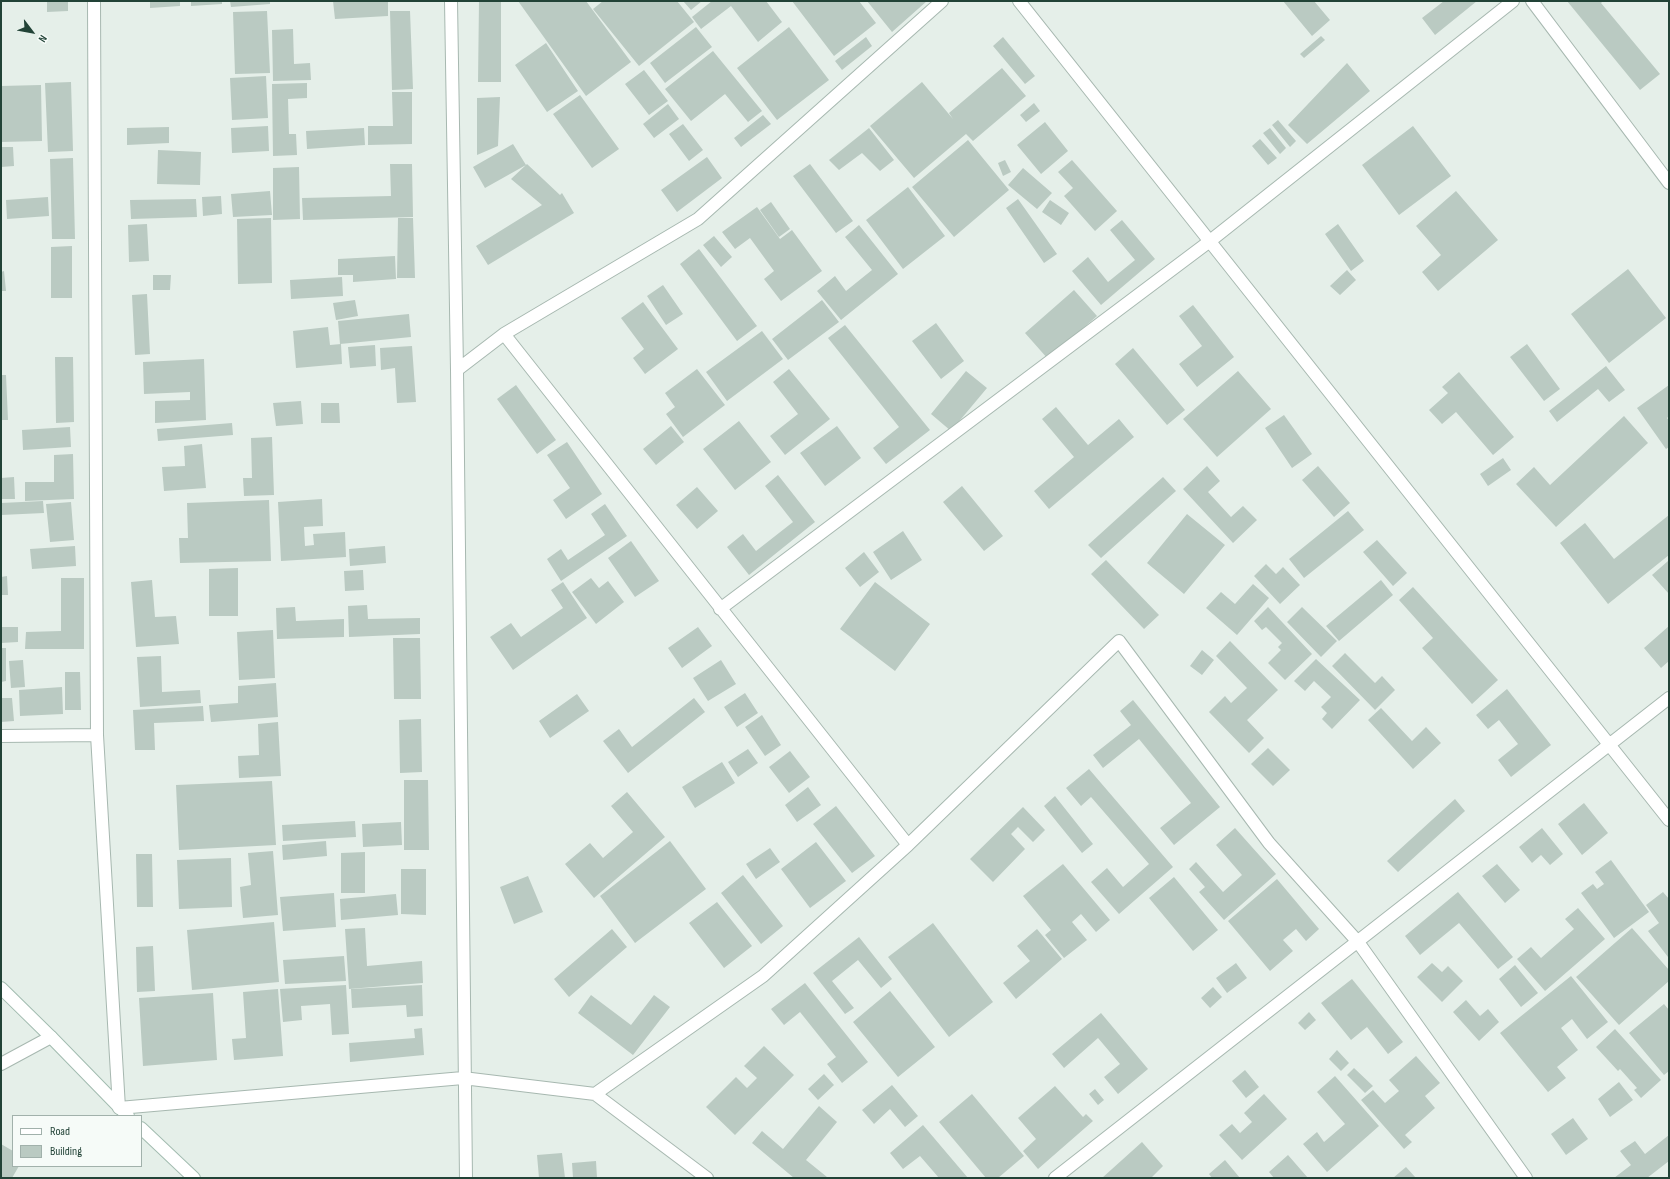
<!DOCTYPE html>
<style>
body{margin:0}
#map{position:relative;width:1670px;height:1179px;overflow:hidden;background:#e5efe9;font-family:"Sofia Sans Condensed",sans-serif}
canvas{display:block}
.frame{position:absolute;inset:0;border:2px solid #224337;pointer-events:none}
.legend{position:absolute;left:12px;top:1115px;width:130px;height:52px;box-sizing:border-box;background:#f6fbf8;border:1px solid #a1b1ab;margin:0;padding:5px 7px;list-style:none;font-size:12px;color:#224337}
.legend li{display:flex;align-items:center;gap:8px;height:20px}
.legend b{width:20px;border:1px solid #a1b1ab}
.north{position:absolute;left:12px;top:12px;width:40px;height:40px;-webkit-text-stroke:3px #f6fbf8;paint-order:stroke;rotate:122deg;font-size:11px;font-weight:700;line-height:16px;text-align:center;color:#224337}
.north::after{content:'';display:block;margin:auto;width:14px;height:18px;background:#224337;clip-path:polygon(50% 0,100% 100%,50% 72%,0 100%)}
</style>
<div id="map">
<canvas width="1670" height="1179"></canvas>
<div class="frame"></div>
<ul class="legend">
<li><b style="height:5px;background:#fff"></b>Road</li>
<li><b style="height:11px;background:#bacac2"></b>Building</li>
</ul>
<div class="north">N</div>
</div>
<script>
const c = document.querySelector('canvas').getContext('2d');
c.lineJoin = 'round';
function fill(path, color) {
  c.fillStyle = color;
  c.fill(path, 'evenodd');
}
function shape(rows) {
  const path = new Path2D();
  for (const r of rows) {
    path.moveTo(r[0], r[1]);
    for (let i = 2; i < r.length; i += 2) path.lineTo(r[i], r[i + 1]);
  }
  return path;
}
function stroke(path, color, width, dash) {
  c.strokeStyle = color;
  c.lineWidth = width;
  c.lineCap = dash ? 'butt' : 'round';
  c.setLineDash(dash || []);
  c.stroke(path);
}
fill(shape([
 [47,1,68,1,68,11,47,12],
 [150,1,180,1,180,6,150,8],
 [191,1,222,1,222,4,191,6],
 [230,1,270,1,270,4,231,7],
 [333,1,388,1,388,16,335,19],
 [479,1,501,1,501,82,478,82],
 [518,1,586,1,631,62,586,96],
 [603,1,677,1,694,22,639,66,593,9],
 [683,1,702,1,691,10],
 [712,1,766,1,782,22,758,42,731,6,701,29,692,17],
 [792,1,859,1,876,23,834,56],
 [867,1,927,1,892,32],
 [1283,1,1314,1,1330,20,1312,36],
 [1444,1,1477,1,1435,35,1422,18],
 [1567,1,1603,1,1601,3,1660,74,1640,90],
 [267,11,270,73,235,74,233,12],
 [390,11,410,11,413,89,392,90],
 [696,27,712,47,665,83,650,63],
 [789,27,829,80,777,120,737,68],
 [293,29,294,64,310,63,311,80,273,81,272,30],
 [1321,36,1325,40,1304,58,1300,54],
 [866,37,872,46,842,70,835,61],
 [1003,37,1035,76,1025,84,993,46],
 [546,43,578,91,547,112,515,65],
 [713,51,762,111,748,122,725,94,691,121,665,89],
 [1347,63,1370,91,1307,144,1288,125],
 [1002,68,1026,96,973,141,966,134,914,178,870,126,922,82,953,119,949,113],
 [644,70,668,101,649,115,625,84],
 [266,76,268,118,232,120,230,78],
 [71,82,73,151,48,152,45,83],
 [307,83,307,98,288,99,289,134,296,134,297,155,273,156,272,84],
 [41,85,42,141,1,142,1,86],
 [392,92,412,92,412,144,368,145,368,126,393,126],
 [580,95,619,149,592,168,553,114],
 [500,97,498,146,477,155,477,98],
 [1034,103,1040,111,1026,122,1020,115],
 [668,104,679,119,654,138,643,124],
 [763,115,771,124,741,147,734,138],
 [1278,120,1296,141,1290,147,1272,125],
 [1045,122,1068,151,1041,174,1017,145],
 [683,124,703,150,689,161,669,134],
 [268,126,269,151,232,153,231,128],
 [1413,126,1451,176,1399,215,1362,165],
 [169,127,169,143,127,145,127,128],
 [364,128,365,145,307,149,306,131],
 [869,128,894,160,880,171,862,153,839,170,829,160],
 [1270,128,1286,148,1280,154,1263,133],
 [1260,139,1277,158,1268,165,1252,146],
 [968,140,1009,190,954,237,912,187],
 [513,144,526,165,485,188,473,167],
 [1,147,13,147,14,166,1,167],
 [158,150,201,152,200,185,157,184],
 [707,157,722,178,677,212,661,190],
 [73,158,75,239,52,239,50,159],
 [1005,160,1011,172,1003,176,998,163],
 [1072,160,1117,211,1095,231,1064,196,1073,188,1058,172],
 [390,164,412,164,413,217,303,220,302,198,391,196],
 [527,164,560,195,562,193,574,213,488,265,476,246,542,205,511,179],
 [810,164,853,221,836,233,793,176],
 [299,167,300,219,273,220,273,168],
 [1023,168,1052,193,1037,209,1008,185],
 [908,187,945,236,903,269,866,220],
 [270,191,272,215,233,217,231,194],
 [1456,191,1498,240,1438,291,1422,272,1441,255,1416,226],
 [221,196,222,214,203,216,202,197],
 [48,197,49,216,7,219,6,200],
 [196,199,197,217,131,219,130,200],
 [1018,199,1057,254,1044,263,1006,208],
 [1050,200,1069,213,1061,225,1042,212],
 [771,202,790,229,779,237,760,210],
 [757,207,780,239,792,230,822,271,781,301,764,279,774,271,750,238,735,249,722,232],
 [271,218,272,283,238,284,237,219],
 [398,218,413,218,415,278,397,278],
 [1122,220,1155,259,1101,305,1072,271,1088,257,1108,282,1135,260,1110,230],
 [147,224,149,261,129,262,128,225],
 [1338,224,1364,261,1351,271,1325,234],
 [859,225,898,274,841,320,817,291,835,276,846,291,872,270,845,237],
 [714,236,732,257,721,267,703,245],
 [72,246,72,298,51,298,51,247],
 [699,249,757,326,737,341,680,264],
 [395,256,396,279,353,282,353,275,338,275,338,259],
 [1628,269,1666,318,1609,363,1571,314],
 [1347,270,1356,280,1340,295,1330,286],
 [4,271,6,291,1,291,1,272],
 [153,275,171,275,170,290,153,290],
 [342,277,343,296,291,299,290,280],
 [663,285,683,314,666,325,647,296],
 [1074,290,1097,316,1048,359,1025,333],
 [147,294,150,354,135,355,132,295],
 [355,300,358,316,336,320,333,303],
 [822,300,839,322,788,360,772,339],
 [643,302,678,349,645,374,633,358,644,349,621,318],
 [1193,305,1234,357,1197,387,1179,364,1202,346,1179,316],
 [409,314,411,337,340,344,338,321],
 [936,323,964,361,941,379,912,341],
 [845,325,930,430,886,464,873,448,899,427,828,338],
 [328,327,330,345,341,344,342,364,296,368,293,331],
 [762,331,783,359,727,401,706,372],
 [1527,344,1560,389,1544,401,1510,357],
 [375,345,376,366,350,368,348,347],
 [412,346,416,402,397,403,395,368,381,370,380,348],
 [1133,348,1185,410,1167,425,1115,364],
 [55,357,73,357,74,422,56,423],
 [204,359,206,420,155,423,155,401,190,400,190,392,144,394,143,362],
 [1606,366,1625,390,1609,402,1598,389,1557,422,1549,411],
 [697,369,725,405,683,437,666,414,675,407,665,393],
 [789,369,830,419,785,455,770,436,798,414,773,382],
 [966,371,987,388,951,431,931,414],
 [1238,371,1271,409,1217,457,1183,419],
 [1459,372,1514,437,1493,455,1456,412,1442,424,1429,410,1448,393,1442,387],
 [1,375,6,375,8,420,1,420],
 [516,385,556,440,537,454,497,399],
 [1669,385,1669,416,1667,418,1669,421,1669,447,1666,449,1637,408],
 [301,401,303,424,276,426,273,403],
 [321,403,339,403,340,423,321,423],
 [1056,407,1088,445,1119,419,1134,437,1049,509,1034,491,1074,457,1042,419],
 [1284,415,1312,454,1292,468,1265,428],
 [1624,416,1648,443,1556,527,1516,484,1534,467,1550,485],
 [739,421,771,462,735,490,703,449],
 [232,423,233,435,158,441,157,429],
 [671,426,684,442,656,465,643,449],
 [837,426,861,458,825,486,800,453],
 [70,427,71,447,23,450,22,430],
 [272,437,274,495,244,496,243,478,252,478,251,438],
 [567,442,602,494,566,519,553,500,570,488,547,455],
 [202,444,206,488,164,491,162,467,185,466,184,446],
 [73,454,74,499,25,501,25,482,54,482,54,455],
 [1503,458,1511,470,1488,486,1480,474],
 [1207,466,1220,481,1208,492,1231,517,1243,506,1257,520,1233,543,1183,489],
 [1318,466,1350,503,1334,517,1302,480],
 [778,475,815,522,749,575,727,547,743,534,756,551,793,522,765,486],
 [14,477,15,499,1,499,1,478],
 [1163,477,1176,491,1101,558,1088,545],
 [962,486,1003,536,984,551,943,502],
 [697,487,718,511,697,529,676,505],
 [322,499,323,526,304,527,305,546,314,545,313,534,345,532,346,557,281,561,278,502],
 [269,500,271,561,180,563,179,538,188,538,187,503],
 [43,501,44,513,1,515,1,503],
 [71,502,74,540,50,542,46,504],
 [605,504,627,536,561,581,547,559,561,549,568,560,605,535,591,514],
 [1348,511,1364,530,1304,578,1289,559],
 [1187,514,1225,545,1184,594,1147,563],
 [1669,515,1669,555,1608,604,1560,543,1585,523,1614,559],
 [903,531,922,560,891,580,873,552],
 [1377,540,1407,573,1393,586,1363,552],
 [631,541,659,581,635,597,608,558],
 [75,546,76,566,32,569,30,549],
 [385,546,386,563,350,566,349,549],
 [864,552,879,572,860,587,845,568],
 [1106,560,1159,615,1144,629,1091,574],
 [1668,561,1669,562,1669,594,1652,575],
 [1266,564,1276,574,1283,567,1300,585,1280,604,1254,576],
 [238,568,238,616,209,616,209,569],
 [363,570,364,590,345,591,344,571],
 [7,576,8,595,1,595,1,577],
 [61,578,84,578,84,649,25,649,26,632,61,631],
 [591,578,599,588,608,581,624,602,596,624,572,592],
 [152,580,155,617,176,616,179,644,136,647,131,582],
 [1381,580,1393,595,1339,641,1326,626],
 [563,582,587,618,513,670,490,637,511,623,521,637,563,608,551,590],
 [875,582,930,624,895,671,840,629],
 [1253,584,1269,598,1237,635,1206,608,1221,592,1235,604],
 [1413,587,1498,680,1472,704,1422,648,1433,638,1399,600],
 [367,605,368,619,420,618,420,634,349,637,348,606],
 [295,607,296,621,344,619,344,637,277,639,276,608],
 [1268,607,1312,654,1285,680,1268,663,1281,650,1278,647,1282,643,1266,627,1262,630,1254,621],
 [1302,607,1337,641,1321,657,1287,622],
 [1669,626,1669,661,1661,668,1644,648],
 [1,627,18,627,18,642,1,643],
 [698,627,712,646,682,668,668,648],
 [273,630,275,678,239,680,237,632],
 [393,638,420,638,421,699,394,699],
 [1230,641,1278,690,1247,720,1264,738,1249,753,1209,712,1225,696,1231,703,1247,688,1216,656],
 [1,648,6,648,6,681,1,682],
 [1202,650,1214,660,1202,675,1190,666],
 [1345,653,1375,683,1382,676,1395,690,1375,710,1332,666],
 [161,656,162,692,200,690,201,703,140,707,137,657],
 [1316,659,1360,700,1332,729,1322,719,1327,713,1321,707,1331,697,1314,681,1305,691,1294,681],
 [23,660,25,687,11,688,9,661],
 [721,660,736,684,708,701,693,678],
 [65,672,80,672,81,710,65,710],
 [276,683,278,717,211,722,209,705,238,703,238,686],
 [62,687,63,714,20,716,19,690],
 [1507,689,1551,745,1511,777,1498,760,1518,744,1499,720,1488,729,1476,715],
 [745,693,758,713,737,727,724,707],
 [577,694,589,711,550,738,539,721],
 [1,698,12,698,14,721,1,722],
 [694,698,705,712,628,773,603,741,619,729,632,747],
 [1133,700,1220,807,1174,845,1160,828,1191,803,1139,739,1103,768,1093,755,1131,725,1120,711],
 [203,706,204,721,154,723,155,750,135,750,133,710],
 [1381,708,1412,741,1426,727,1441,743,1413,769,1368,720],
 [762,715,781,745,765,756,745,727],
 [421,719,422,772,400,773,399,720],
 [278,722,281,776,239,778,238,756,259,755,258,724],
 [1268,748,1290,770,1273,786,1251,764],
 [748,749,758,763,738,777,728,762],
 [790,751,810,777,789,793,769,767],
 [722,762,735,783,695,808,682,787],
 [1089,769,1173,867,1119,914,1091,882,1107,868,1123,887,1149,864,1091,797,1081,806,1066,788],
 [404,780,428,780,429,850,404,850],
 [272,781,276,845,179,850,176,785],
 [808,787,821,805,797,822,785,805],
 [627,792,665,837,594,898,565,864,590,843,603,858,633,832,611,806],
 [1055,796,1093,844,1082,853,1044,806],
 [1455,799,1465,811,1398,872,1387,861],
 [1584,803,1608,833,1582,855,1558,824],
 [836,806,875,856,852,873,813,824],
 [1023,807,1045,830,1033,842,1018,827,1011,834,1025,849,993,882,970,859],
 [355,821,356,837,283,841,282,825],
 [401,822,402,845,363,847,362,824],
 [1235,828,1276,874,1224,920,1199,892,1205,887,1189,869,1196,862,1223,892,1242,875,1216,845],
 [1542,828,1563,854,1550,865,1541,855,1532,863,1519,847],
 [326,841,327,856,283,860,282,845],
 [670,841,706,889,635,943,600,896],
 [816,842,846,881,810,908,781,869],
 [770,848,780,862,756,879,746,864],
 [273,851,278,915,243,918,240,887,251,885,248,853],
 [365,852,365,893,341,893,341,853],
 [136,854,152,854,153,907,137,907],
 [231,858,232,907,179,909,177,860],
 [1611,860,1649,912,1614,938,1581,893,1593,884,1597,889,1604,884,1595,872],
 [1063,864,1110,920,1096,932,1081,914,1072,922,1087,940,1064,958,1045,935,1051,930,1023,896],
 [1497,864,1520,890,1505,903,1482,876],
 [401,869,426,869,426,915,401,914],
 [743,875,783,926,761,944,721,893],
 [528,876,543,912,514,924,500,887],
 [1174,877,1218,930,1193,951,1149,898],
 [1277,879,1319,929,1306,941,1296,929,1283,940,1293,951,1270,971,1228,921],
 [1458,892,1513,957,1498,969,1459,923,1420,955,1405,936],
 [1663,892,1669,899,1668,957,1648,931,1659,923,1646,905],
 [334,893,336,927,283,931,280,897],
 [396,894,398,915,341,920,340,899],
 [717,902,752,946,724,968,689,923],
 [1578,908,1605,939,1545,991,1517,959,1531,947,1541,958,1574,929,1565,919],
 [274,922,279,982,192,990,187,930],
 [933,923,993,1002,949,1037,888,957],
 [365,928,367,966,422,961,423,983,349,989,345,929],
 [1632,928,1669,970,1669,981,1619,1025,1576,977],
 [612,929,627,947,569,997,554,979],
 [1037,929,1062,959,1016,999,1003,983,1030,961,1017,946],
 [859,937,892,979,881,988,858,960,832,981,854,1008,845,1014,813,973],
 [153,946,155,991,137,992,136,947],
 [344,956,346,981,285,984,283,960],
 [1236,963,1247,978,1227,993,1216,978],
 [1432,963,1442,972,1448,966,1463,981,1442,1002,1417,977],
 [1515,965,1538,993,1521,1007,1499,979],
 [1571,976,1608,1022,1587,1039,1572,1019,1561,1028,1578,1050,1557,1067,1566,1078,1548,1092,1500,1033],
 [1352,979,1403,1042,1388,1054,1367,1027,1351,1040,1321,1003],
 [805,983,868,1062,842,1083,827,1064,836,1057,800,1012,784,1025,771,1009],
 [346,985,349,1034,332,1035,330,1004,301,1006,302,1020,283,1022,280,989],
 [422,985,423,1016,407,1017,406,1005,352,1008,351,989],
 [1213,987,1222,997,1210,1008,1201,998],
 [278,989,283,1056,234,1060,232,1039,246,1038,243,992],
 [890,991,935,1047,898,1077,853,1022],
 [213,993,217,1060,143,1066,139,998],
 [591,995,631,1025,654,995,670,1007,633,1055,578,1013],
 [1466,1000,1480,1016,1488,1009,1499,1022,1479,1041,1453,1012],
 [1664,1004,1669,1010,1669,1071,1664,1075,1629,1033],
 [1309,1012,1316,1020,1305,1030,1298,1023],
 [1101,1013,1148,1069,1118,1094,1104,1077,1120,1064,1098,1038,1064,1068,1052,1054],
 [422,1028,424,1055,350,1062,349,1043,415,1038,414,1029],
 [1615,1029,1661,1080,1641,1098,1634,1090,1637,1088,1620,1069,1618,1071,1596,1047],
 [764,1046,794,1075,735,1135,706,1107,736,1077,747,1088,757,1078,744,1066],
 [1337,1050,1349,1063,1341,1071,1329,1059],
 [1416,1056,1440,1083,1425,1096,1435,1108,1405,1135,1412,1142,1404,1149,1361,1100,1373,1090,1385,1103,1399,1091,1389,1080],
 [1354,1068,1373,1086,1365,1093,1347,1075],
 [1245,1070,1259,1087,1246,1098,1232,1081],
 [824,1074,834,1085,818,1100,808,1089],
 [1335,1076,1379,1126,1327,1172,1303,1144,1317,1132,1324,1142,1345,1124,1317,1092],
 [1619,1082,1633,1100,1610,1117,1598,1099],
 [892,1085,918,1116,905,1127,890,1109,874,1124,862,1110],
 [1055,1086,1083,1117,1086,1114,1093,1121,1038,1169,1023,1151,1036,1139,1018,1118],
 [1095,1089,1104,1100,1098,1105,1089,1094],
 [972,1094,1024,1156,998,1178,986,1178,939,1122],
 [1264,1094,1287,1119,1242,1160,1219,1135,1232,1124,1240,1133,1252,1122,1244,1113],
 [819,1106,837,1122,806,1160,827,1177,794,1178,752,1143,762,1131,783,1149],
 [1573,1118,1588,1139,1566,1155,1551,1134],
 [923,1125,968,1178,939,1178,920,1156,903,1169,890,1153],
 [1669,1135,1669,1161,1647,1178,1614,1178,1631,1165,1620,1151,1635,1141,1645,1154],
 [1142,1142,1163,1166,1151,1178,1102,1178],
 [1,1144,13,1151,13,1166,19,1166,12,1178,1,1178],
 [562,1153,565,1178,539,1178,537,1155],
 [1288,1155,1308,1178,1274,1178,1269,1172],
 [1225,1160,1240,1178,1212,1178,1209,1174],
 [596,1161,597,1178,573,1178,572,1163],
 [1406,1167,1416,1178,1393,1178]
]), '#bacac2');
const street = shape([
 [94,1,97,735,119,1108,463,1078,595,1094,707,1178],
 [451,1,457,370,466,1178],
 [1019,1,1669,820],
 [1532,1,1669,183],
 [504,334,908,845],
 [457,370,504,334,698,219,942,1],
 [720,609,1210,241,1513,1],
 [1,736,97,735],
 [1,1064,51,1037],
 [595,1094,763,976,908,845,1119,641,1269,843,1358,942,1526,1178],
 [1055,1178,1669,698]
]);
const secondary = shape([
 [1,988,51,1037,128,1116],
 [141,1128,194,1178]
]);
stroke(street, '#a7b8b0', 14);
stroke(secondary, '#a2bcb0', 14);
stroke(street, '#fff', 12);
stroke(secondary, '#fff', 12);
</script>
